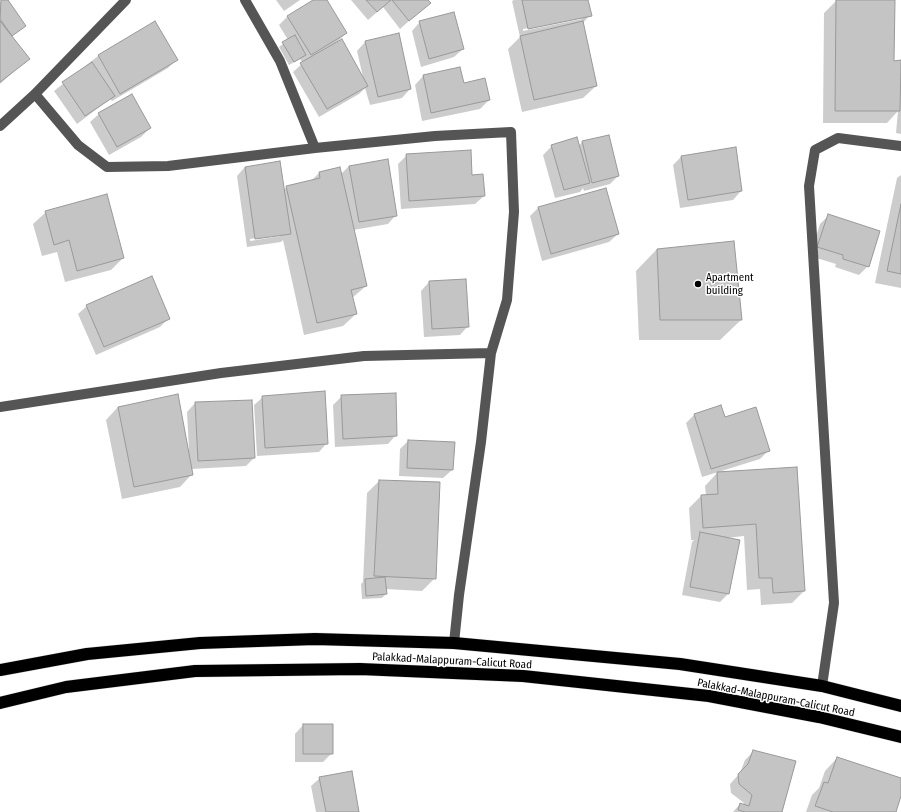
<!DOCTYPE html>
<style>
body{margin:0}
canvas{display:block;background:#fff}
</style>
<canvas width="901" height="812"></canvas>
<script>
const c = document.querySelector('canvas').getContext('2d');
c.lineJoin = 'round';
function fill(path, color) {
  c.fillStyle = color;
  c.fill(path, 'evenodd');
}
function shape(rows) {
  const path = new Path2D();
  for (const r of rows) {
    path.moveTo(r[0], r[1]);
    for (let i = 2; i < r.length; i += 2) path.lineTo(r[i], r[i + 1]);
  }
  return path;
}
function stroke(path, color, width, dash) {
  c.strokeStyle = color;
  c.lineWidth = width;
  c.lineCap = dash ? 'butt' : 'round';
  c.setLineDash(dash || []);
  c.stroke(path);
}
function label(font, color, halo, rows, align = 'center') {
  c.font = font + ' "Fira Sans Condensed",sans-serif';
  c.lineWidth = 3;
  c.setLineDash([]);
  c.textBaseline = 'middle';
  c.strokeStyle = halo;
  c.fillStyle = color;
  for (const [text, x, y, turn = 0] of rows) {
    c.save();
    c.translate(x, y);
    c.rotate((+turn || 0) * Math.PI / 180);
    c.textAlign = isNaN(turn) ? turn : align;
    if (halo) c.strokeText(text, 0, 0);
    c.fillText(text, 0, 0);
    c.restore();
  }
}
fill(shape([
 [3,0,7,0,25,26,11,37,28,59,0,84,0,2],
 [276,0,300,0,284,11],
 [315,0,326,0,346,33,335,44,363,77,357,51,365,42,398,35,410,89,402,98,370,105,365,88,359,94,319,117,293,72,303,63,300,59,289,65,279,47,288,40,279,25,287,17],
 [351,0,427,0,429,3,400,29,383,7,368,20],
 [514,0,587,0,590,15,582,24,596,86,583,98,522,112,508,49,520,37,512,1],
 [582,17,582,19,523,31,523,29],
 [836,1,893,62,899,86,901,85,901,134,896,133,898,111,887,123,823,123,824,13],
 [420,22,463,49,454,57,421,67,412,31],
 [155,23,176,60,168,68,112,101,110,99,77,124,54,91,98,56],
 [460,68,463,84,489,100,480,109,422,121,415,85,423,76],
 [99,114,150,128,141,137,109,155,90,122],
 [582,142,618,176,610,184,584,191,583,188,580,192,555,198,543,155,552,146,579,146],
 [407,155,471,176,484,196,475,204,401,209,398,164],
 [681,157,741,191,733,200,680,208,673,165],
 [349,166,396,215,388,224,353,230,366,286,352,298,356,314,343,326,304,335,283,240,281,242,247,247,237,176,245,167,283,190,287,187,310,182,319,173,339,168,340,175],
 [281,234,281,236,250,241,250,239],
 [901,175,901,288,875,283,897,178],
 [606,189,618,234,609,242,542,261,530,216,538,208],
 [46,212,123,258,111,270,65,282,57,252,42,256,33,224],
 [828,216,868,266,859,275,835,267,836,264,810,256,820,224],
 [657,249,741,320,720,340,639,340,636,271],
 [429,282,468,326,460,335,424,337,421,291],
 [87,306,168,319,160,327,96,355,78,314],
 [342,396,396,435,388,444,335,447,333,405],
 [263,397,327,443,319,452,257,456,254,405],
 [195,403,254,458,246,466,191,469,192,474,180,487,122,499,106,420,118,407,189,450,187,412],
 [720,406,724,418,768,451,760,459,702,477,686,423,694,415],
 [408,441,452,470,443,478,399,476,400,449],
 [796,468,804,591,792,603,761,605,760,589,747,590,744,536,726,538,728,594,720,602,682,595,692,542,694,540,691,540,689,508,701,496,706,496,705,486,717,473],
 [379,481,435,578,422,591,385,589,386,594,382,598,362,599,361,584,363,582,367,493],
 [303,725,332,753,323,762,295,762,295,734],
 [753,752,781,812,733,812,740,804,743,805,744,803,731,793,730,784,740,773,745,760],
 [837,758,901,779,901,793,895,812,806,812,812,795,819,788,825,771],
 [320,778,358,812,316,812,311,786]
]), '#0003');
const building = shape([
 [1,0,8,0,26,26,12,36,0,19,1,0],
 [313,0,327,0,347,33,311,55,287,16,313,0],
 [366,0,391,0,377,12,366,0],
 [392,0,428,0,431,3,409,21,392,0],
 [522,0,588,0,592,16,528,29,522,0],
 [836,0,895,0,894,61,901,60,900,111,835,111,836,0],
 [454,12,464,49,429,59,419,21,454,12],
 [0,21,30,59,0,82,0,21],
 [155,21,178,60,120,94,98,55,155,21],
 [583,21,597,86,534,100,520,36,583,21],
 [399,33,411,89,378,97,365,41,399,33],
 [295,35,306,55,294,62,282,42,295,35],
 [342,39,368,86,327,109,300,63,342,39],
 [92,62,115,96,85,116,62,82,92,62],
 [460,67,464,83,485,78,490,100,431,113,423,75,460,67],
 [132,94,151,128,117,147,98,113,132,94],
 [609,135,619,176,592,183,582,141,609,135],
 [577,137,590,183,564,190,551,145,577,137],
 [736,147,742,191,688,200,681,156,736,147],
 [471,150,472,175,483,174,485,196,409,201,406,154,471,150],
 [388,159,397,216,359,222,349,166,388,159],
 [280,161,291,234,255,239,245,167,280,161],
 [340,167,367,286,351,290,357,314,317,323,286,186,320,178,319,172,340,167],
 [606,188,619,234,551,254,538,207,606,188],
 [107,194,124,258,77,271,69,240,54,245,45,211,107,194],
 [901,204,901,274,887,271,901,204],
 [828,214,880,231,869,267,843,259,843,255,817,247,828,214],
 [734,241,742,320,660,320,657,249,734,241],
 [152,276,170,319,104,347,86,305,152,276],
 [466,279,469,327,432,329,429,281,466,279],
 [325,391,328,444,265,448,262,396,325,391],
 [396,393,397,436,343,439,341,395,396,393],
 [178,394,193,475,134,487,118,407,178,394],
 [252,400,255,458,198,461,195,402,252,400],
 [721,405,725,417,756,407,770,451,711,469,694,414,721,405],
 [408,440,455,442,453,470,407,468,408,440],
 [797,467,805,591,773,593,772,578,759,578,756,524,703,528,701,495,718,494,717,472,797,467],
 [379,480,440,482,436,579,374,576,379,480],
 [700,532,740,540,729,594,690,587,700,532],
 [385,577,387,594,366,596,365,579,385,577],
 [303,724,333,724,333,754,303,754,303,724],
 [753,750,796,761,782,812,745,812,738,810,740,803,749,806,752,795,739,784,738,774,748,764,753,750],
 [837,757,901,778,901,796,896,812,833,812,815,806,824,782,828,783,837,757],
 [352,771,359,812,326,812,319,777,352,771]
]);
fill(building, '#c4c4c4');
stroke(building, '#999', 1);
const highway = shape([
 [0,670,87,654,200,643,315,639,454,643,680,664,822,686,901,706],
 [0,703,66,687,195,671,360,669,523,676,709,696,819,717,901,737]
]);
stroke(highway, '#dbdbdb', 13);
stroke(shape([
 [245,0,280,61,315,148],
 [35,94,78,145,107,167,168,166,315,148,435,136,511,132,514,212,507,300,491,353,481,442,459,595,454,643],
 [0,126,35,94,126,0],
 [0,407,221,373,364,356,491,353],
 [822,686,834,603,809,186,815,150,838,138,901,146]
]), '#555', 10);
stroke(highway, '#000', 12);
for (const [x, y, r, color] of [
 [698,284,4,"#000"]
]) {
  const dot = new Path2D();
  dot.arc(x, y, r, 0, 2 * Math.PI);
  c.fillStyle = color;
  c.fill(dot);
  stroke(dot, '#fff', 1.5);
}
label('11px', '#000', '#fff', [
 ["Apartment",706,278],
 ["building",706,291]
], 'left');
label('11px', '#000', '#fff', [
 ["Palakkad-Malappuram-Calicut Road",452,661,3],
 ["Palakkad-Malappuram-Calicut Road",776,698,11]
]);
</script>
